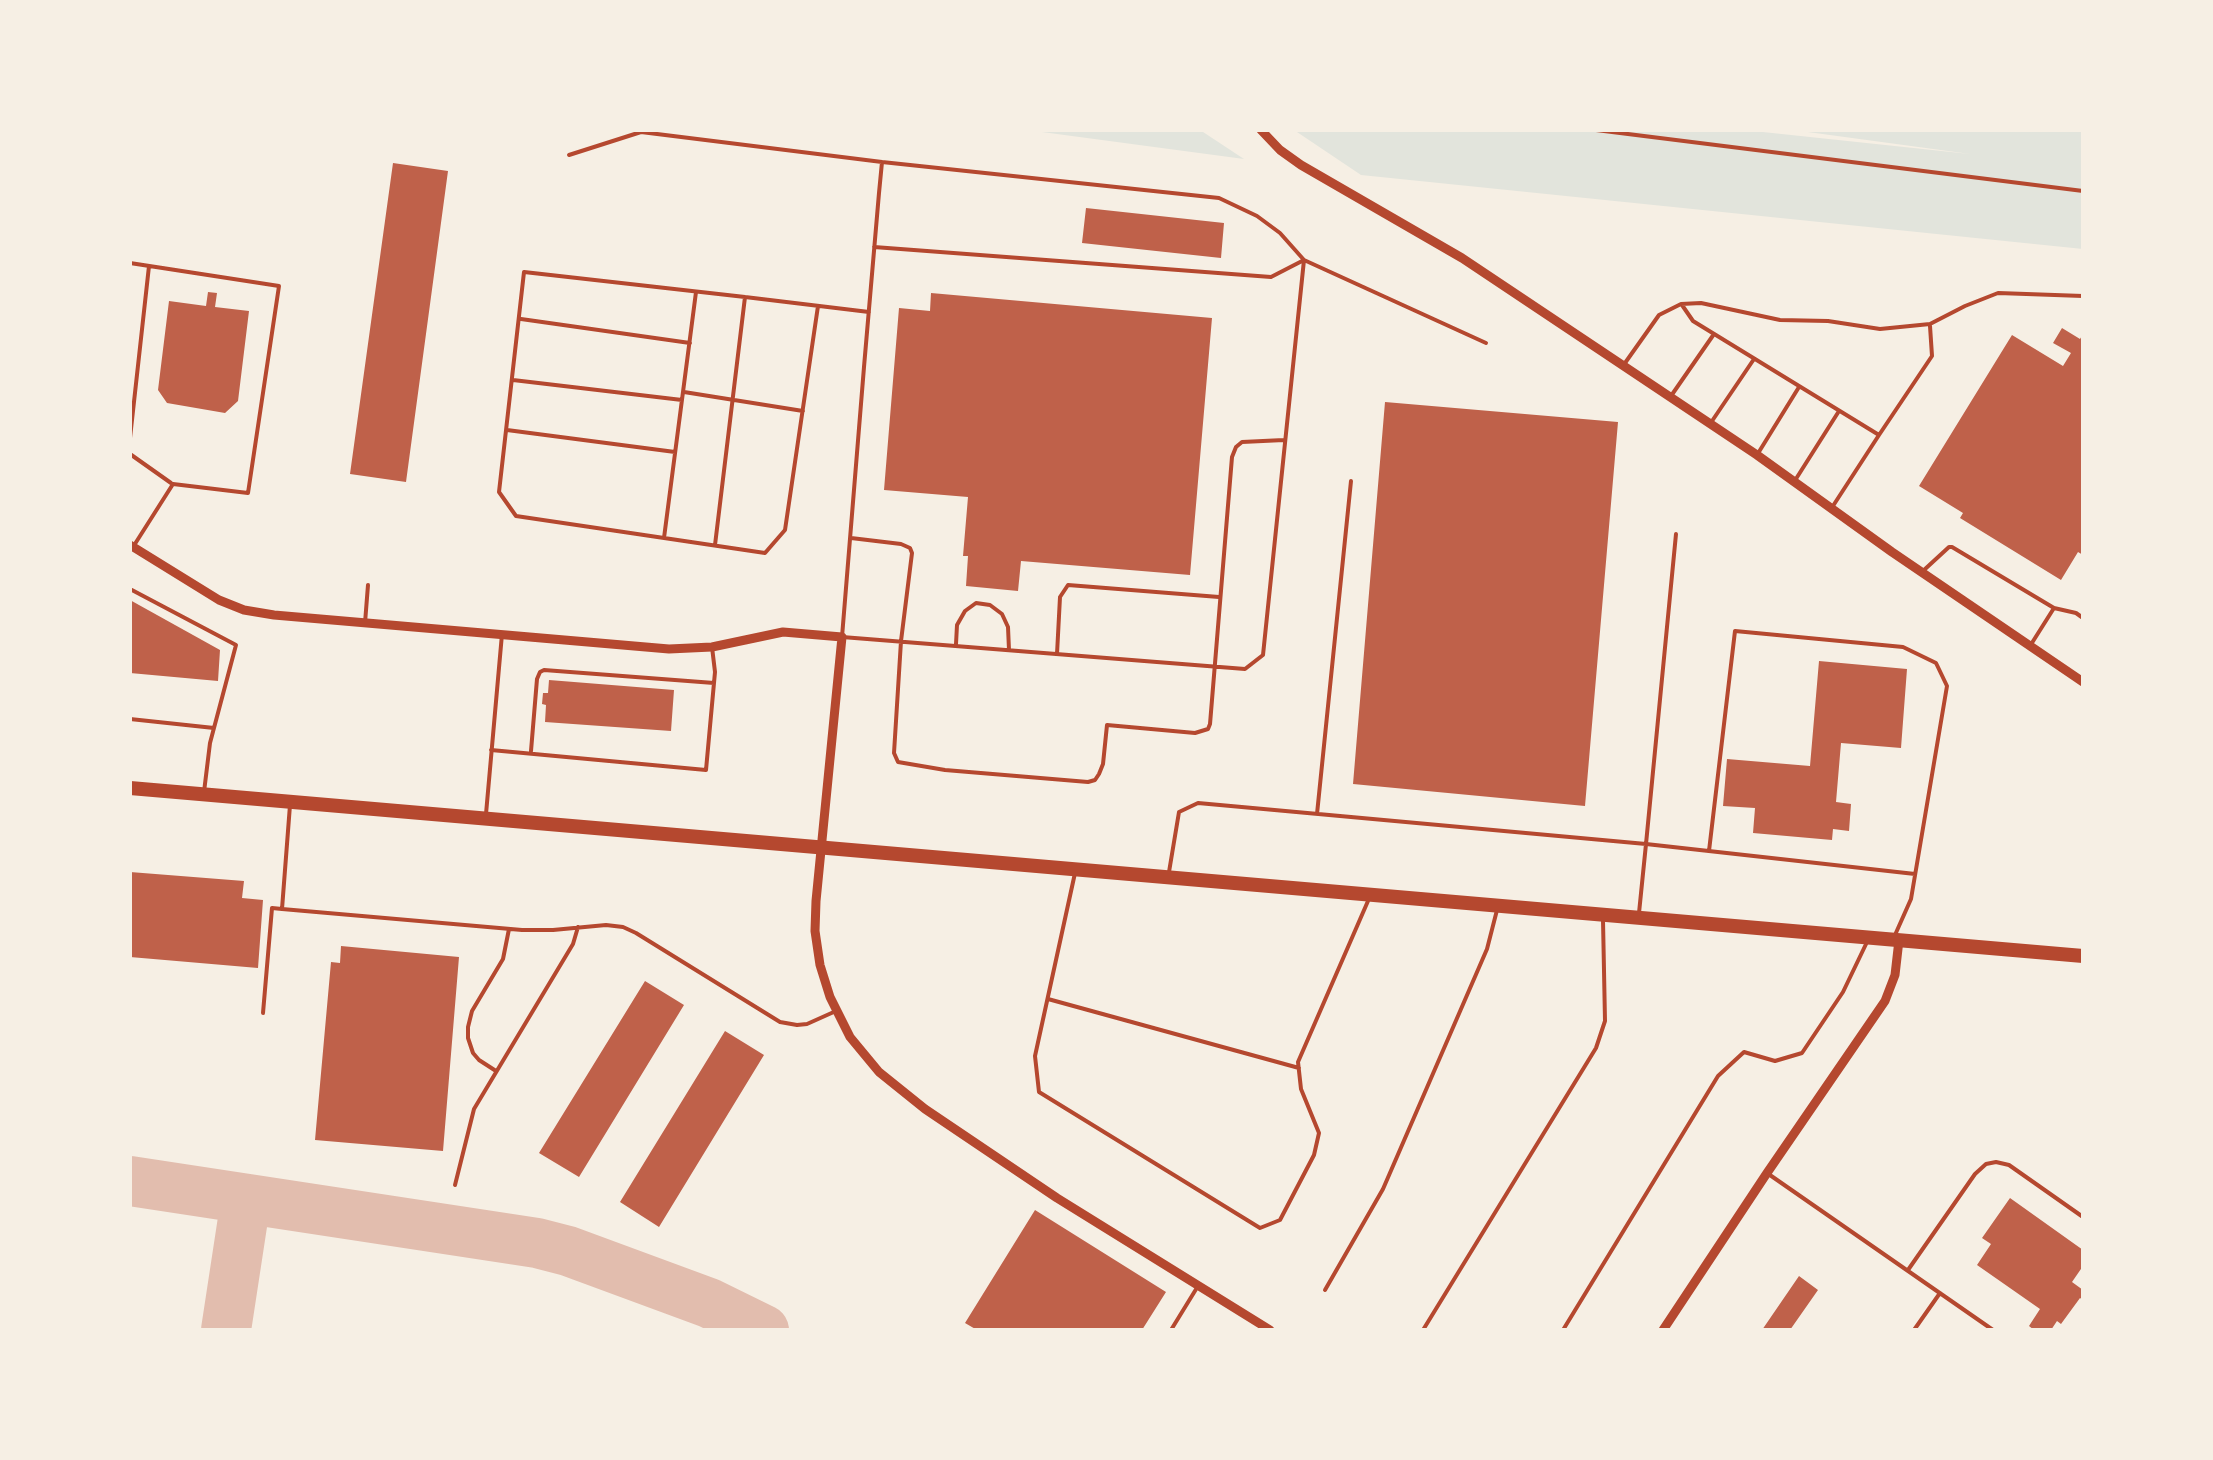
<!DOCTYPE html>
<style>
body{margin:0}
#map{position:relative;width:2213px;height:1460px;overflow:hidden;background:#f6efe4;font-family:"Noto Sans",sans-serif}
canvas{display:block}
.frame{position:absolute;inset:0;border:132px solid #f6efe4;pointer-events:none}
</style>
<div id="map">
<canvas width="2213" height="1460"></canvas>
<div class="frame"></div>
</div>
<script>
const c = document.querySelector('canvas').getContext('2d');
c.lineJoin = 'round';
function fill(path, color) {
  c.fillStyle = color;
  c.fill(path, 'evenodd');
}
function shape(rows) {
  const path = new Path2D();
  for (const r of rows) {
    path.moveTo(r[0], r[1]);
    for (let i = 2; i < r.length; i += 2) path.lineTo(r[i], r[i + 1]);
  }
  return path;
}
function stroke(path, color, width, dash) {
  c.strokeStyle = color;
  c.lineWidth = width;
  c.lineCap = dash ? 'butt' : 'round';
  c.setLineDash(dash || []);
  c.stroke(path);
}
fill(shape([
 [1027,130,1200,130,1244,159],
 [1294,130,1744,130,1970,154,1793,130,2083,130,2083,249,1361,175]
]), '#e2e4dc');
stroke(shape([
 [130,1181,537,1243,568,1251,709,1303,764,1330],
 [226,1330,246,1199]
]), '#e2bdae', 50);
fill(shape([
 [393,163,448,171,406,482,350,474],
 [1086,208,1224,223,1221,258,1082,243],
 [208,292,217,293,215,307,249,311,238,401,225,413,167,403,158,390,169,301,206,306],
 [931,293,1212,318,1190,575,1021,561,1018,591,966,586,968,556,963,556,968,497,884,490,899,308,930,311],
 [2062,328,2080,339,2083,334,2083,555,2078,552,2061,580,1960,518,1963,513,1919,486,2012,335,2063,366,2071,353,2053,343],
 [1385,402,1618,422,1585,806,1353,784],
 [130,600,220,650,218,681,130,673],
 [1819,661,1907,669,1901,748,1841,743,1836,802,1851,804,1849,831,1833,829,1832,840,1753,833,1755,808,1723,806,1727,759,1810,766],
 [549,680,674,690,671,731,545,722,546,705,542,704,543,693,548,693],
 [130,872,244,881,242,898,263,900,258,968,130,957],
 [341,946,459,957,443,1151,315,1140,331,962,340,963],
 [645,981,684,1005,579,1177,539,1153],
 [725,1031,764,1055,659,1227,620,1202],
 [2010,1198,2083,1250,2083,1266,2072,1282,2083,1290,2083,1300,2080,1298,2061,1324,2057,1321,2051,1330,2034,1330,2029,1326,2040,1309,1977,1265,1991,1244,1982,1238],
 [1035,1210,1166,1292,1142,1330,977,1330,965,1323],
 [1799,1276,1818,1290,1790,1330,1762,1330]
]), '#bf614a');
stroke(shape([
 [1596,130,2083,191]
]), '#b5482f', 4);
stroke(shape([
 [569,155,641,132,882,162],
 [874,247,1271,277,1304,260,1280,233,1257,216,1219,198,882,162,879,193,864,367,842,637,1245,669,1263,655,1304,260,1486,343],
 [130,263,279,286,248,493,173,484,133,547],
 [1682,305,1693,321,1879,435,1831,509],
 [818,306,785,530,765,553,516,516,499,492,524,272,745,297,869,312],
 [521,319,690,343],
 [1625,363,1659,315,1681,304,1701,303,1780,320,1828,321,1880,329,1930,324,1965,306,1998,293,2083,296],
 [513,380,682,400],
 [684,392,803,411],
 [1671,396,1714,334],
 [1710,424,1754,359],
 [507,430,675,452],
 [1879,435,1932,356,1930,326],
 [130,438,149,266],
 [130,454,171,483],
 [1757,455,1799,387],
 [1794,482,1839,411],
 [664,538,696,292],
 [851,538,901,544,910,548,912,553,901,641,894,753,898,762,945,770,1088,782,1095,780,1099,774,1103,764,1107,725,1195,733,1208,729,1210,724,1232,457,1236,447,1242,442,1284,440],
 [715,545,745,297],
 [1924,570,1949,547,1952,547,2054,608],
 [130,589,236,645,210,743,204,792],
 [365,623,368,585],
 [956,644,957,625,965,611,976,603,990,605,1002,614,1008,627,1009,650],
 [2030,646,2054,608,2076,613,2083,618],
 [1057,654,1060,597,1068,585,1219,597],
 [130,719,214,728],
 [491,750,706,770,715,672,712,647],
 [531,751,537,679,540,672,544,670,714,683],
 [290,805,282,909,522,930,553,930,606,925,623,927,636,933,780,1022,797,1025,807,1024,836,1011],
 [486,814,502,634],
 [1317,814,1351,481],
 [1709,851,1735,631,1903,647,1936,663,1947,686,1911,899,1895,935],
 [1169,872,1179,812,1198,803,1646,844,1676,534],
 [1075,873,1035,1056,1039,1092,1260,1228,1280,1220,1314,1155,1319,1133,1301,1089,1298,1062,1368,901],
 [1639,913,1646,844,1915,874],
 [1048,999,1299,1068],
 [263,1013,272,908,282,909],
 [496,1071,479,1060,473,1053,468,1038,468,1027,472,1011,503,959,509,929],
 [1767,1173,1993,1330],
 [455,1185,474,1109,573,944,578,927],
 [1908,1270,1975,1174,1986,1164,1996,1162,2009,1165,2083,1217],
 [1325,1290,1383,1189,1487,949,1497,910],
 [1171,1330,1198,1286],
 [1423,1330,1596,1048,1605,1021,1603,920],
 [1563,1330,1718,1076,1744,1052,1775,1061,1802,1053,1843,992,1867,942],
 [1914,1330,1940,1293]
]), '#b5482f', 4);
stroke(shape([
 [1261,130,1280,150,1301,165,1462,258,1757,455,1892,552,2083,682],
 [130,545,219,600,244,610,274,615,669,649,712,647,783,632,842,637,816,901,815,931,820,965,830,997,850,1037,879,1072,925,1109,1057,1198,1270,1330],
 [1663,1330,1767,1173,1885,1001,1895,975,1899,940]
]), '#b5482f', 9);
stroke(shape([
 [130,788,2083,956]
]), '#b5482f', 14);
</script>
